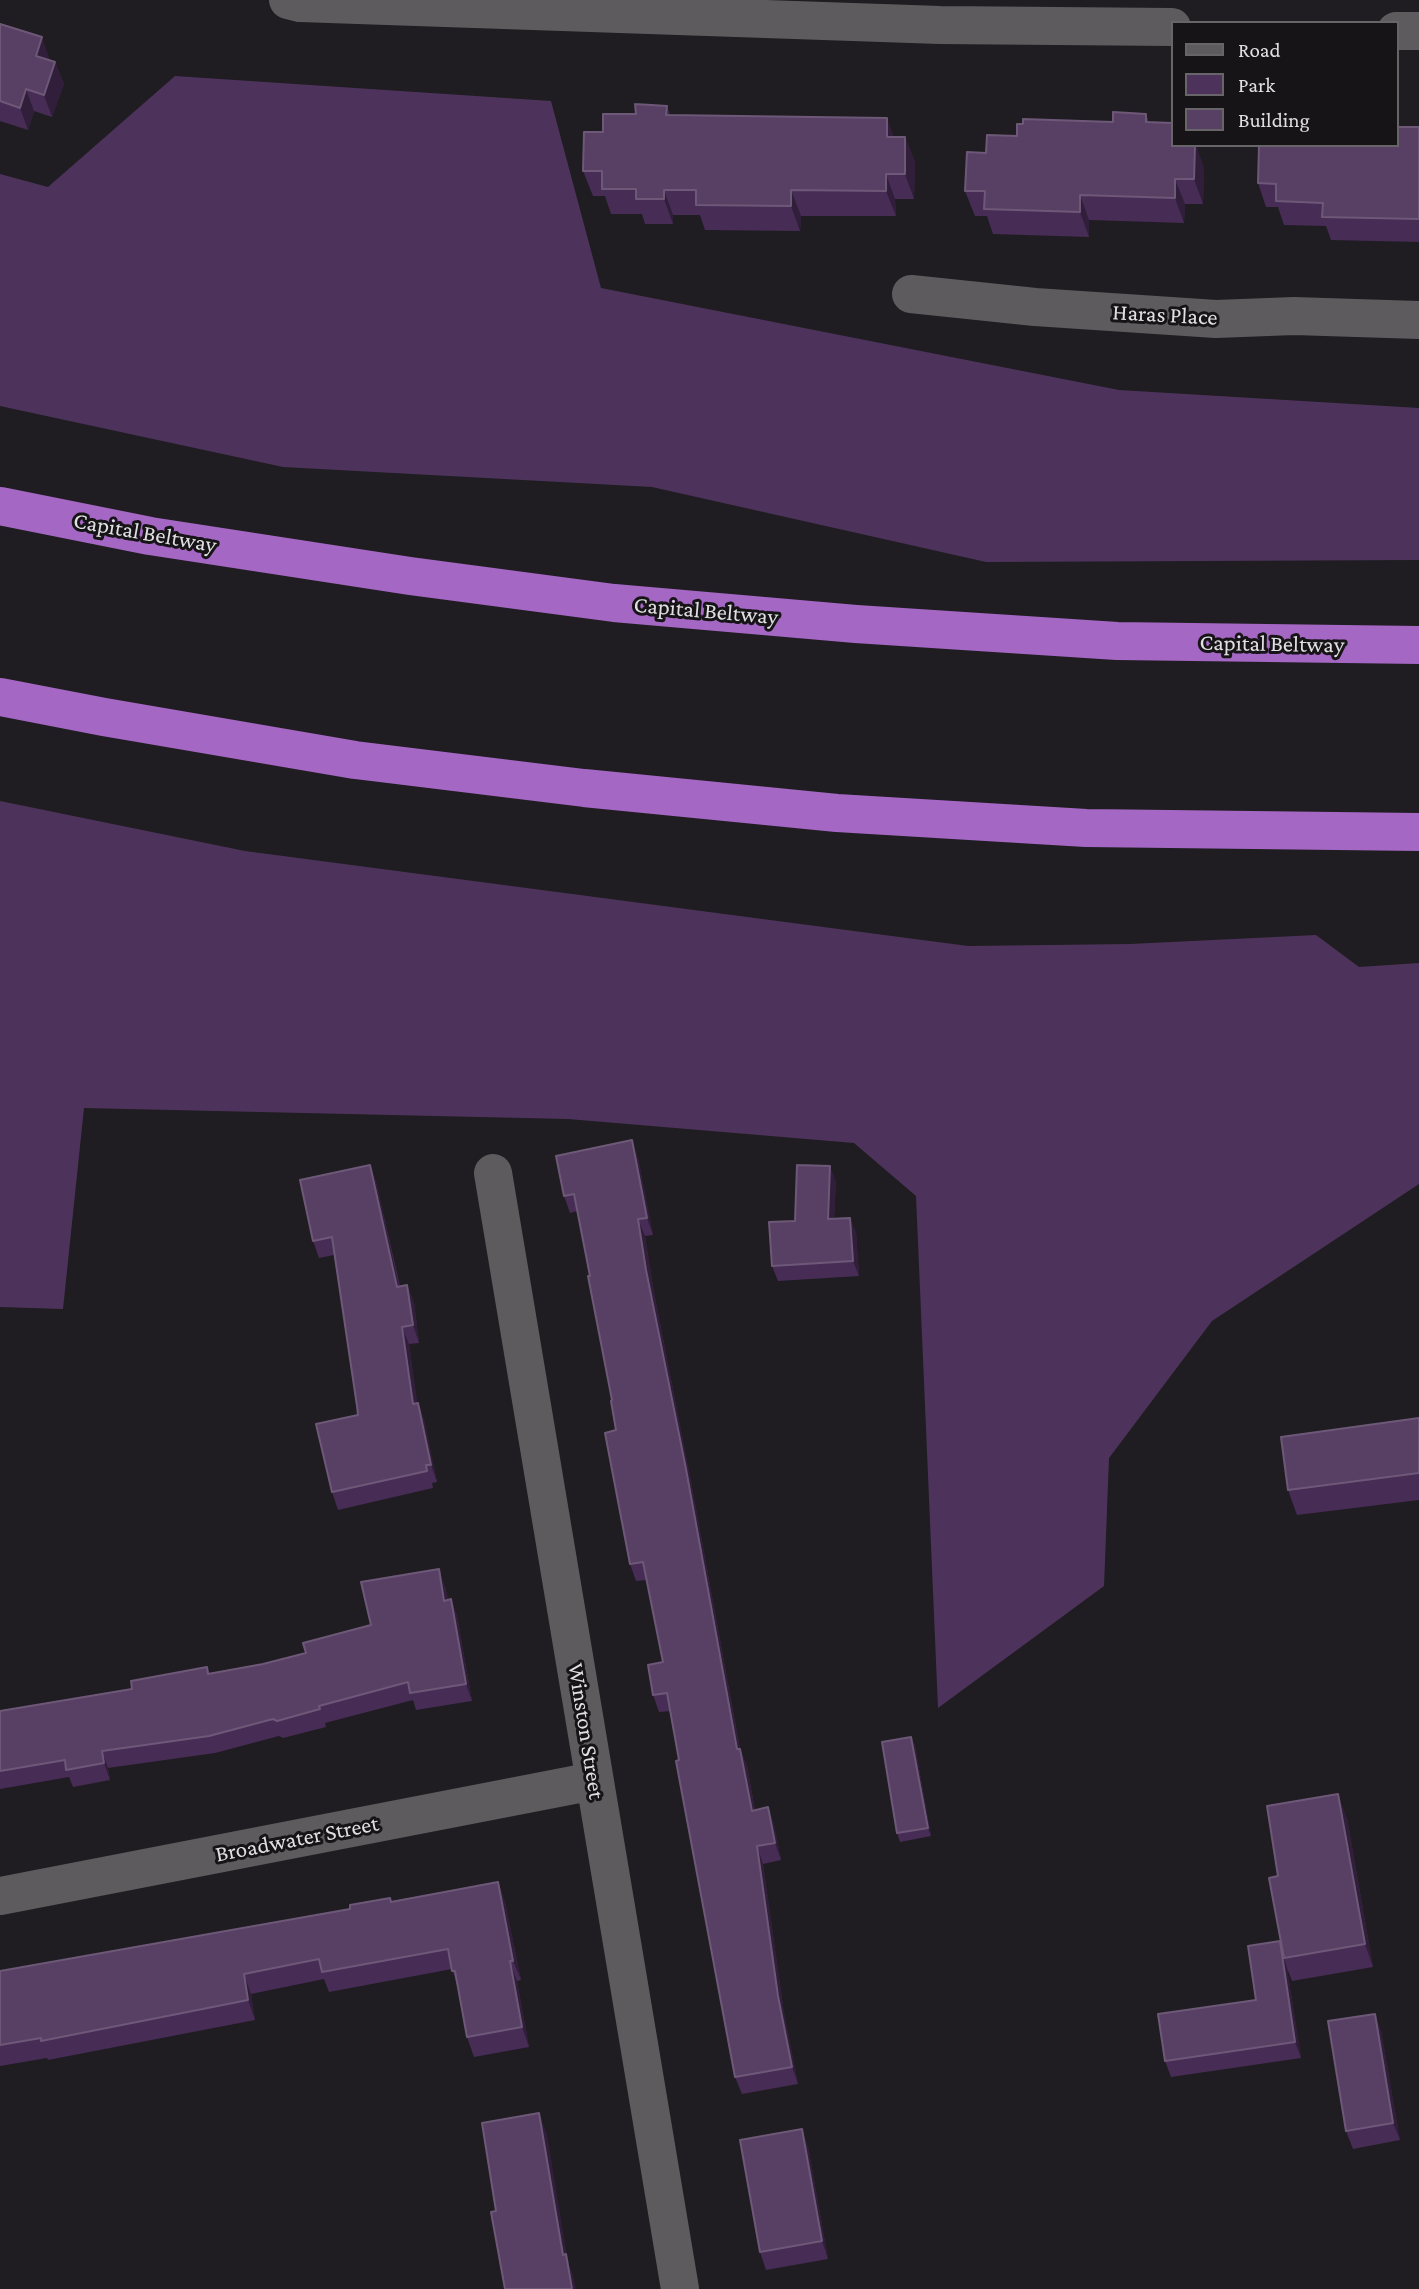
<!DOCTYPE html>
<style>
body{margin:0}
#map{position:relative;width:1419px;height:2289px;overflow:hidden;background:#1f1d21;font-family:"Crimson Pro",serif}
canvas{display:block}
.legend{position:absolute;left:1171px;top:21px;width:228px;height:126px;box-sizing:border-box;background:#161417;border:2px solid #676568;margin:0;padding:9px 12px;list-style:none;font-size:21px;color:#e0dfe1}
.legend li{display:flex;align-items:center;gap:14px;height:35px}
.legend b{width:35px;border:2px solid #676568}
</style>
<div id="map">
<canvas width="1419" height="2289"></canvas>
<ul class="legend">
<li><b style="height:9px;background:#5e5b5f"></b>Road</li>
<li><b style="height:19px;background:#4d335b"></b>Park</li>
<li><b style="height:19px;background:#583f64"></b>Building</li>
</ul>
</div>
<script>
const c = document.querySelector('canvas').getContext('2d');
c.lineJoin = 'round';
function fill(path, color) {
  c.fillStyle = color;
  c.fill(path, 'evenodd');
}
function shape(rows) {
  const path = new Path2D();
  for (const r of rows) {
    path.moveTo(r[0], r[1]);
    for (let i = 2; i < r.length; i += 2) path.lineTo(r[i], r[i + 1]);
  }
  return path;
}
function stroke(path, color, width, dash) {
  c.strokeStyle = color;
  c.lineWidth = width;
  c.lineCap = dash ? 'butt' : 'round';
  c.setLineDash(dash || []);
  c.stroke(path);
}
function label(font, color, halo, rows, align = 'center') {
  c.font = font + ' "Crimson Pro",serif';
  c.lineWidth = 6;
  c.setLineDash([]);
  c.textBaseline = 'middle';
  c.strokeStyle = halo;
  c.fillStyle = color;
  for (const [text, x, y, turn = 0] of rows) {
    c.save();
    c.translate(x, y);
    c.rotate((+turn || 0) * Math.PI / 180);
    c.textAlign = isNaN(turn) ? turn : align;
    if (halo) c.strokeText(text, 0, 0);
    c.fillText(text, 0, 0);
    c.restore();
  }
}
fill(shape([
 [175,76,551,101,601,288,1119,390,1419,408,1419,560,986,562,652,487,283,467,0,406,0,174,48,187],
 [0,801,245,851,968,946,1130,944,1316,935,1359,967,1419,963,1419,1184,1212,1321,1109,1458,1104,1586,938,1708,916,1196,854,1143,568,1119,84,1108,63,1309,0,1307]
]), '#4d335b');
stroke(shape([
 [288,0,300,3,940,25,1172,27],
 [1396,31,1419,31],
 [911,294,1035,307,1216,319,1294,316,1419,320],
 [493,1173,680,2289],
 [0,1896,594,1781]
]), '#5e5b5f', 38);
stroke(shape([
 [0,506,150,536,410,576,614,603,856,624,1117,641,1419,645],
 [0,697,104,717,355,760,584,788,837,813,1086,828,1419,832]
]), '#a467c4', 38);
fill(shape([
 [0,24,50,60,55,62,64,84,52,117,34,111,28,130,0,121],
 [667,106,670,115,905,137,915,162,914,199,895,199,896,216,801,216,800,231,705,230,700,215,673,215,673,224,645,224,642,214,611,214,605,196,593,196,583,171,603,132,636,114],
 [1146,114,1149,122,1172,145,1204,167,1203,204,1185,204,1184,223,1089,220,1089,237,993,234,987,216,975,216,965,191,986,153,1017,136,1023,124,1113,122],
 [1419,127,1419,242,1331,240,1326,226,1284,225,1278,207,1266,207,1258,183,1276,146],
 [638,1158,653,1235,645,1236,653,1287,692,1487,740,1749,747,1766,755,1810,768,1807,774,1825,781,1860,763,1864,784,2013,798,2084,742,2094,735,2077,671,1711,659,1712,653,1695,663,1662,647,1580,636,1581,630,1564,612,1400,590,1276,577,1211,570,1213,564,1196],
 [370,1165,376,1182,400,1286,407,1285,414,1303,419,1343,409,1344,417,1403,418,1403,424,1420,437,1482,432,1483,433,1488,338,1510,332,1492,358,1415,357,1406,334,1255,319,1258,313,1241],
 [836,1181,834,1219,856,1232,859,1276,778,1281,772,1266,795,1221],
 [1419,1418,1419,1500,1297,1515,1288,1490],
 [445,1586,448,1600,451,1599,457,1616,472,1701,416,1710,413,1700,325,1723,326,1727,283,1738,279,1736,215,1753,108,1768,110,1780,73,1787,69,1777,0,1789,0,1711,132,1689,207,1667,210,1674,263,1664,306,1653,371,1625],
 [911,1737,915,1746,931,1836,900,1842,897,1833],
 [1347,1818,1373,1967,1292,1981,1287,1968,1301,2058,1171,2077,1165,2061,1256,2000,1282,1947,1278,1876],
 [498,1882,505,1902,521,1980,517,1981,529,2047,474,2057,467,2037,458,1988,452,1969,329,1992,324,1979,251,1994,255,2020,48,2060,47,2058,0,2066,0,1971],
 [1375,2014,1381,2031,1400,2140,1353,2149,1346,2131],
 [808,2146,828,2259,766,2270,760,2252]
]), '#472c56');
fill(shape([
 [42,37,50,60,36,56],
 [55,62,64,84,52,117,44,95],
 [26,89,34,111,28,130,20,108],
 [887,118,896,143,887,137],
 [905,137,915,162,914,199,905,174],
 [1195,145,1196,145,1204,167,1203,204,1194,179],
 [886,174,895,199,896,216,886,191],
 [1175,179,1185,204,1184,223,1175,198],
 [664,190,673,215,673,224,664,199],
 [791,190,801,216,800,231,791,206],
 [1080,195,1089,220,1089,237,1080,212],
 [632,1140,638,1158,653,1235,647,1218],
 [370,1165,376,1182,403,1304,397,1287],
 [830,1166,836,1181,833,1234,828,1219],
 [850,1218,856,1232,859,1276,853,1261],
 [638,1219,645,1236,653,1287,692,1487,743,1767,737,1749,646,1270],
 [407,1285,414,1303,419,1343,413,1325],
 [402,1327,409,1344,420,1421,413,1404],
 [418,1403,424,1420,437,1482,431,1465],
 [439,1569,445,1586,451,1618,444,1601],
 [451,1599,457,1616,472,1701,466,1684],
 [911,1737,915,1746,931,1836,928,1828],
 [740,1749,747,1766,758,1828,752,1811],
 [102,1751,108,1768,110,1780,104,1763],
 [1338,1794,1347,1818,1373,1967,1365,1944],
 [768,1807,774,1825,781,1860,775,1843],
 [757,1846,763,1864,784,2013,798,2084,792,2067,778,1996],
 [498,1882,505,1902,521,1980,513,1961],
 [1280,1941,1286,1958,1284,1958,1287,1968,1301,2058,1295,2042],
 [510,1961,517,1981,529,2047,522,2027],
 [244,1974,251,1994,255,2020,248,2000],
 [1375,2014,1381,2031,1400,2140,1393,2123],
 [539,2113,547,2134,568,2262,573,2275,576,2289,572,2289,563,2255],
 [802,2129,808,2146,828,2259,822,2241]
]), '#301e3a');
const building = shape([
 [0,24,42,37,36,56,55,62,44,95,26,89,20,108,0,101,0,24],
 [635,104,667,106,666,115,887,118,887,137,905,137,905,174,886,174,886,191,791,190,791,206,696,205,696,190,664,190,664,199,636,199,636,189,602,189,602,171,583,171,584,132,603,132,603,114,636,114,635,104],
 [1113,112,1146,114,1146,122,1172,123,1172,145,1195,145,1194,179,1175,179,1175,198,1080,195,1080,212,984,209,985,191,965,191,967,152,986,153,987,135,1017,136,1017,124,1023,124,1023,119,1113,122,1113,112],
 [1396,127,1419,127,1419,219,1322,217,1323,203,1276,201,1276,184,1258,183,1259,146,1396,145,1396,127],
 [632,1140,647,1218,638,1219,646,1270,686,1469,737,1749,740,1749,752,1811,768,1807,775,1843,757,1846,778,1996,792,2067,735,2077,676,1761,679,1760,667,1693,653,1695,648,1665,663,1662,643,1562,630,1564,605,1433,616,1430,611,1401,612,1400,588,1276,590,1276,574,1194,564,1196,556,1156,632,1140],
 [370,1165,397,1287,407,1285,413,1325,402,1327,413,1404,418,1403,431,1465,426,1465,427,1471,332,1492,316,1424,358,1415,357,1406,332,1237,313,1241,300,1180,370,1165],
 [797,1165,830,1166,828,1219,850,1218,853,1261,772,1266,769,1222,795,1221,797,1165],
 [1419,1418,1419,1473,1288,1490,1281,1437,1419,1418],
 [439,1569,444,1601,451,1599,466,1684,410,1693,408,1682,319,1706,320,1709,277,1721,273,1719,209,1736,102,1751,104,1763,66,1770,65,1760,0,1771,0,1711,132,1689,131,1681,207,1667,208,1674,263,1664,306,1653,303,1643,371,1625,361,1582,439,1569],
 [911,1737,928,1828,897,1833,882,1742,911,1737],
 [1338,1794,1365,1944,1284,1958,1269,1878,1278,1876,1267,1806,1338,1794],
 [498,1882,513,1961,510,1961,522,2027,467,2037,455,1971,452,1971,448,1949,322,1972,319,1959,244,1974,248,2000,41,2041,41,2038,0,2045,0,1971,350,1909,350,1905,390,1898,391,1902,498,1882],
 [1280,1941,1295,2042,1165,2061,1158,2014,1256,2000,1248,1946,1280,1941],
 [1375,2014,1393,2123,1346,2131,1328,2021,1375,2014],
 [539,2113,563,2255,566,2254,572,2289,505,2289,491,2212,496,2211,482,2123,539,2113],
 [802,2129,822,2241,760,2252,740,2140,802,2129]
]);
fill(building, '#583f64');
stroke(building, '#6d5878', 2);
label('23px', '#e0dfe1', '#161417', [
 ["Haras Place",1165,315,3],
 ["Capital Beltway",145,533,10],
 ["Capital Beltway",706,611,5],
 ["Capital Beltway",1272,644,1],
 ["Winston Street",586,1731,81],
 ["Broadwater Street",297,1839,-11]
]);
</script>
